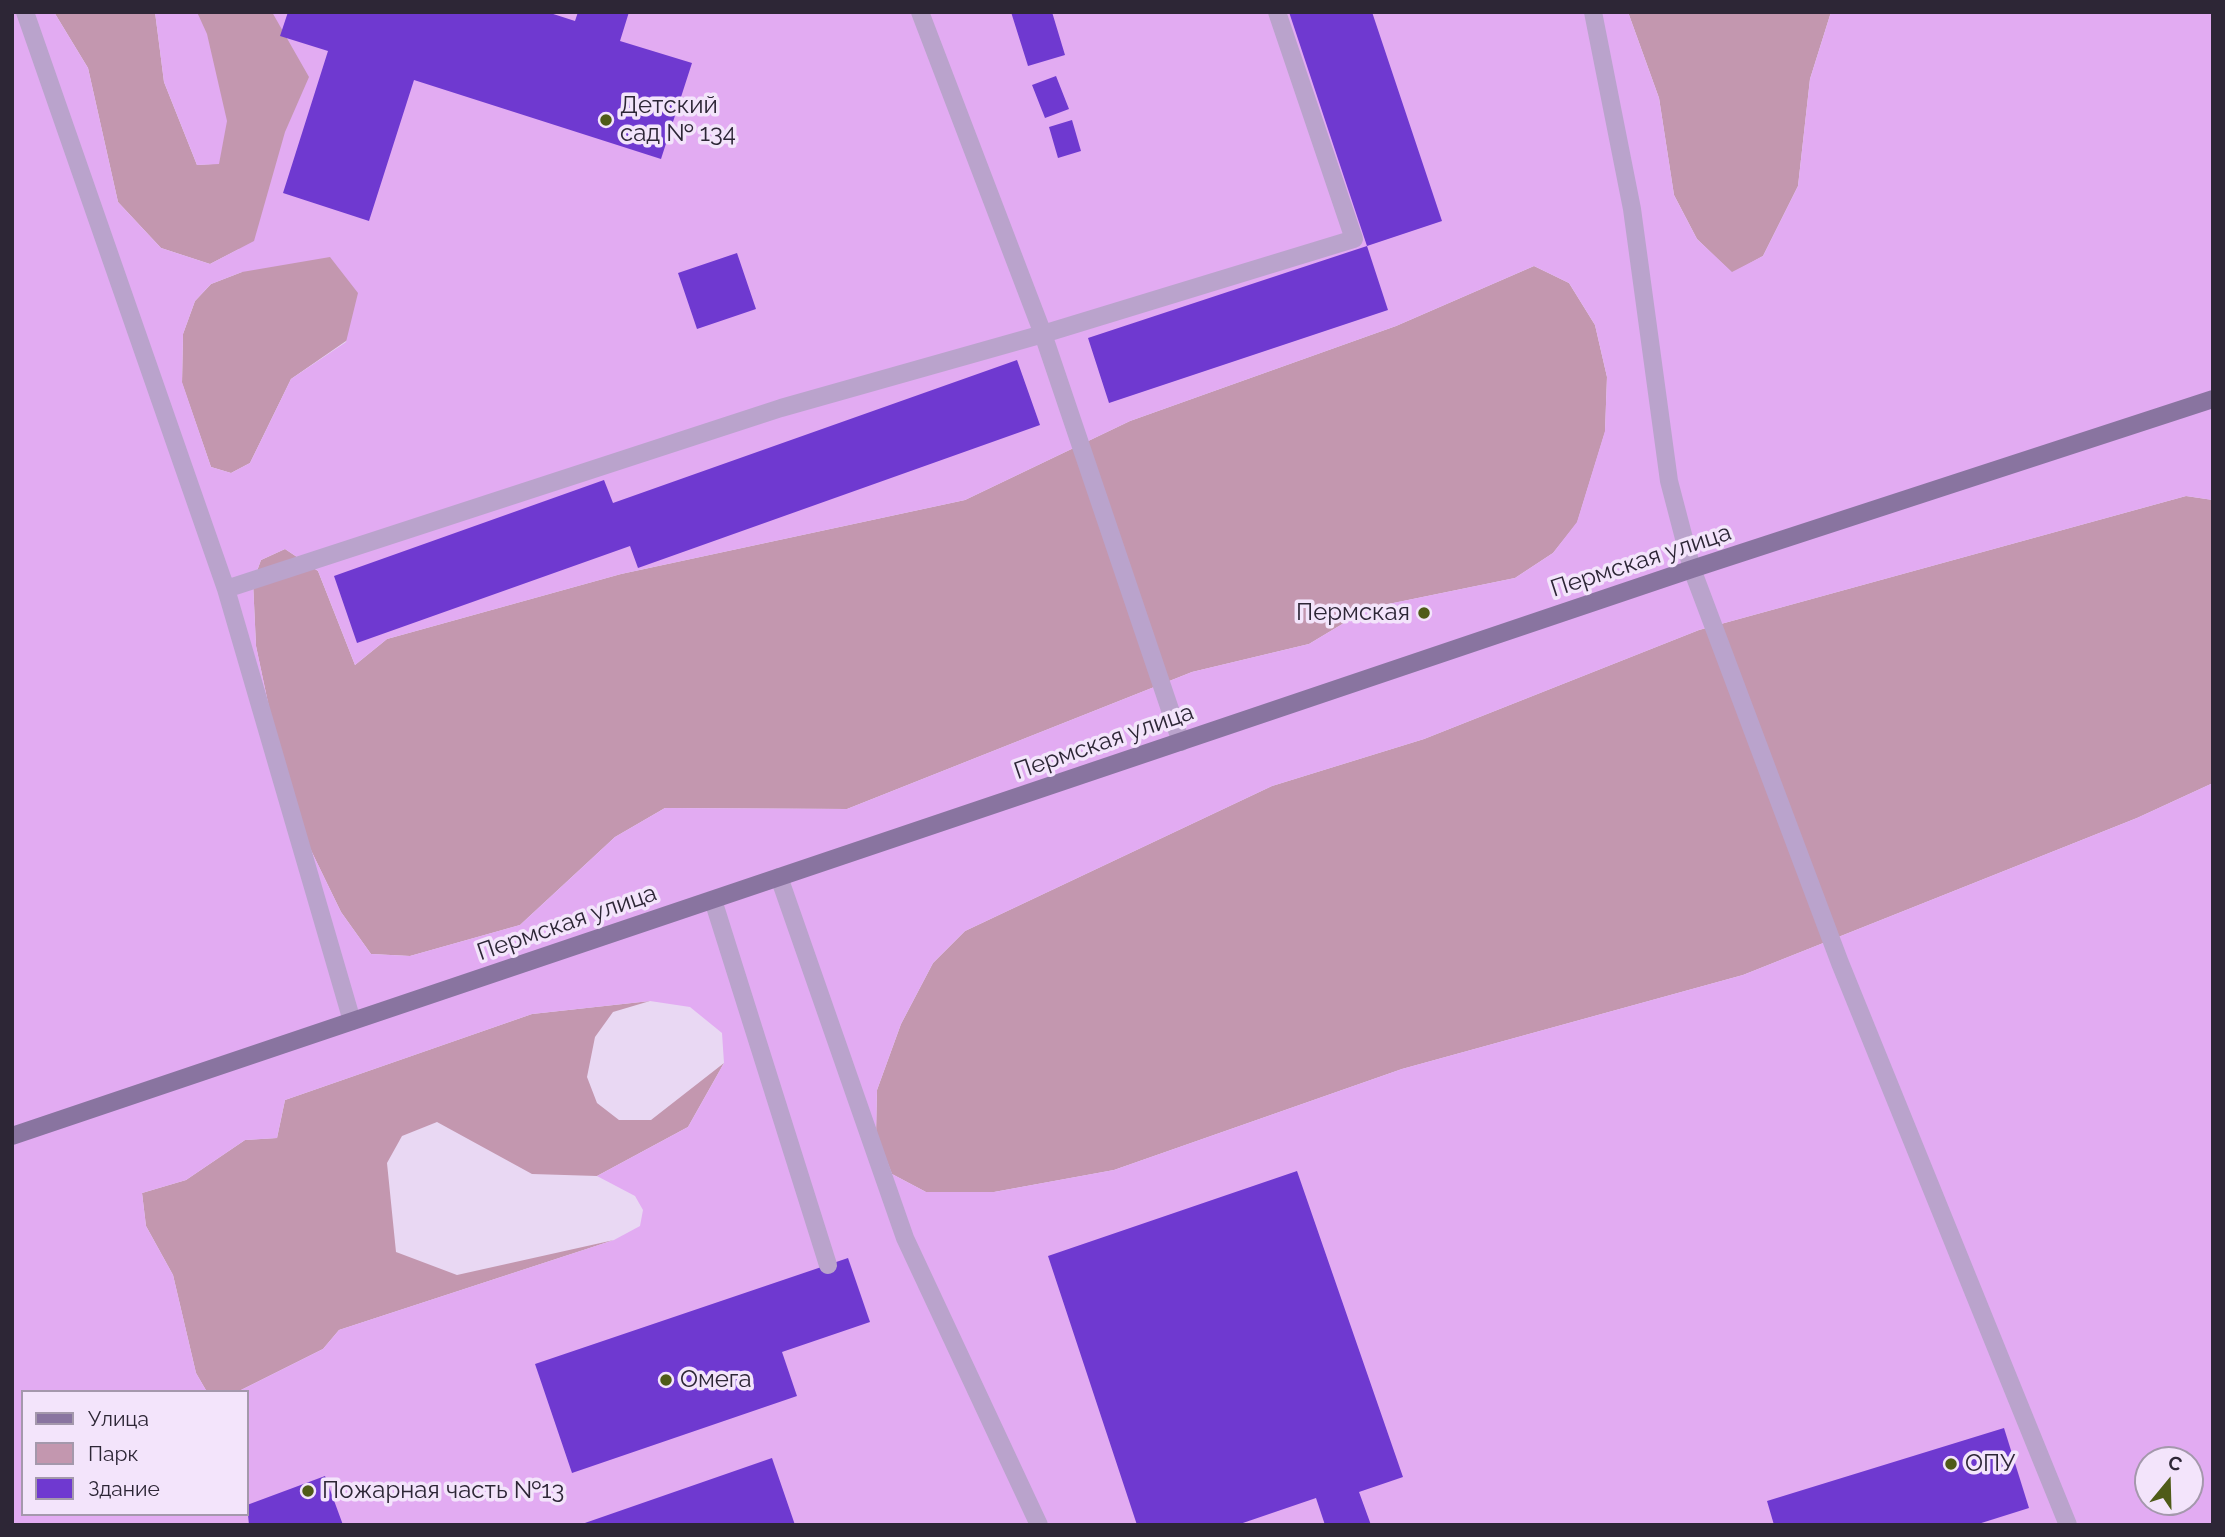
<!DOCTYPE html>
<meta charset="utf-8">
<style>
body{margin:0}
#map{position:relative;width:2225px;height:1537px;overflow:hidden;background:#e9d8f3;font-family:Raleway,sans-serif}
canvas{display:block}
.frame{position:absolute;inset:0;border:14px solid #2d2636;pointer-events:none}
.legend{position:absolute;left:21px;top:1390px;width:228px;height:126px;box-sizing:border-box;background:#f3e4fb;border:2px solid #a498ac;margin:0;padding:9px 12px;list-style:none;font-size:21px;color:#2d2636}
.legend li{display:flex;align-items:center;gap:14px;height:35px}
.legend b{width:35px;border:2px solid #a498ac}
.north{position:absolute;left:2134px;top:1446px;width:70px;height:70px;box-sizing:border-box;background:#f3e4fb;border:2px solid #a498ac;border-radius:50%;rotate:19deg;font-size:19px;font-weight:700;line-height:28px;text-align:center;color:#2d2636}
.north::after{content:'';display:block;margin:auto;width:24px;height:32px;background:#4f5b18;clip-path:polygon(50% 0,100% 100%,50% 72%,0 100%)}
</style>
<div id="map">
<canvas width="2225" height="1537"></canvas>
<div class="frame"></div>
<ul class="legend">
<li><b style="height:9px;background:#8974a0"></b>Улица</li>
<li><b style="height:19px;background:#c397af"></b>Парк</li>
<li><b style="height:19px;background:#6f39d0"></b>Здание</li>
</ul>
<div class="north">С</div>
</div>
<script>
const c = document.querySelector('canvas').getContext('2d');
c.lineJoin = 'round';
function fill(path, color) {
  c.fillStyle = color;
  c.fill(path, 'evenodd');
}
function shape(rows) {
  const path = new Path2D();
  for (const r of rows) {
    path.moveTo(r[0], r[1]);
    for (let i = 2; i < r.length; i += 2) path.lineTo(r[i], r[i + 1]);
  }
  return path;
}
function stroke(path, color, width, dash) {
  c.strokeStyle = color;
  c.lineWidth = width;
  c.lineCap = dash ? 'butt' : 'round';
  c.setLineDash(dash || []);
  c.stroke(path);
}
function label(font, color, halo, rows, align = 'center') {
  c.font = font + ' Raleway,sans-serif';
  c.lineWidth = 7;
  c.setLineDash([]);
  c.textBaseline = 'middle';
  c.strokeStyle = halo;
  c.fillStyle = color;
  for (const [text, x, y, turn = 0] of rows) {
    c.save();
    c.translate(x, y);
    c.rotate((+turn || 0) * Math.PI / 180);
    c.textAlign = isNaN(turn) ? turn : align;
    if (halo) c.strokeText(text, 0, 0);
    c.fillText(text, 0, 0);
    c.restore();
  }
}
fill(shape([
 [54,12,155,12,164,82,197,165,213,164,165,12,938,12,346,341,291,379,250,463,231,473,211,467,182,383,183,334,195,301,211,284,242,272,239,249,210,264,161,248,118,202,88,68],
 [1628,12,1831,12,1810,79,1798,186,1763,256,1732,273,1697,239,1674,195,1659,98],
 [1534,266,1569,283,1595,325,1607,377,1605,432,1577,523,1553,553,1515,578,1369,608,1309,644,1192,672,847,809,665,808,615,837,520,925,410,956,371,954,341,912,290,807,256,646,253,582,261,560,285,549,318,571,355,665,387,639,621,574,965,500,1130,421,1396,326],
 [2186,496,2213,500,2213,783,2137,818,1743,975,1402,1069,1114,1170,994,1192,926,1192,892,1174,876,1134,877,1090,901,1024,933,963,965,931,1272,786,1424,739,1699,630],
 [650,1001,613,1012,595,1037,587,1077,597,1103,619,1120,651,1120,724,1063,688,1127,597,1176,532,1174,437,1122,402,1136,387,1163,396,1252,457,1275,614,1240,339,1330,323,1349,237,1392,207,1392,196,1373,173,1275,146,1226,142,1193,186,1180,245,1140,277,1138,285,1100,532,1014]
]), '#c397af');
fill(shape([
 [12,12,54,12,88,68,118,202,161,248,210,264,254,241,285,132,309,77,272,12,1628,12,1659,98,1674,195,1697,239,1732,272,1763,256,1798,186,1810,79,1831,12,2213,12,2213,500,2186,496,1699,630,1424,739,1272,786,965,931,933,963,901,1024,877,1090,876,1134,892,1174,926,1192,994,1192,1114,1170,1402,1069,1743,975,2137,818,2213,783,2213,1525,12,1525],
 [330,257,358,293,346,342,291,379,250,463,231,473,211,467,182,382,183,334,195,301,211,284,242,272],
 [1534,266,1569,283,1595,325,1607,377,1605,431,1577,522,1553,553,1515,578,1369,608,1309,644,1192,672,847,809,665,808,615,837,520,925,410,956,371,954,341,912,290,807,256,646,253,582,261,560,285,549,318,571,355,665,387,639,621,574,965,500,1130,421,1396,326],
 [650,1001,690,1007,722,1033,724,1063,688,1127,597,1176,635,1196,643,1210,640,1226,614,1240,339,1330,323,1349,237,1392,247,1392,247,1514,23,1514,23,1392,207,1392,196,1373,173,1275,146,1226,142,1193,186,1180,245,1140,277,1138,285,1100,532,1014],
 [2148,1460,2190,1460,2190,1502,2148,1502],
 [155,12,197,12,207,34,227,121,219,164,197,165,164,82]
]), '#e2abf2');
fill(shape([
 [288,12,547,12,575,21,578,12,629,12,620,41,692,63,661,159,414,80,369,221,283,193,328,51,280,36],
 [1011,12,1052,12,1065,55,1028,66],
 [1289,12,1372,12,1442,221,1367,246,1388,310,1109,403,1088,338,1367,246],
 [1056,76,1069,109,1045,118,1032,85],
 [1072,120,1081,151,1058,158,1049,127],
 [737,253,756,309,697,329,678,273],
 [1017,360,1040,425,638,568,630,546,357,643,334,576,604,480,613,503],
 [1297,1171,1403,1477,1359,1492,1371,1525,1325,1525,1316,1498,1237,1525,1137,1525,1048,1256],
 [848,1258,870,1322,782,1352,797,1396,572,1473,535,1364],
 [2004,1428,2029,1508,1975,1525,1774,1525,1767,1501],
 [772,1458,795,1525,582,1525,582,1524],
 [325,1476,343,1525,249,1525,247,1505]
]), '#6f39d0');
stroke(shape([
 [25,12,226,589,352,1021],
 [920,12,1043,334,1181,742],
 [1593,12,1632,209,1669,481,1692,569,1840,963,2068,1525],
 [226,589,781,408,1043,334,1354,239,1277,12],
 [779,877,905,1238,1039,1525],
 [713,900,828,1265]
]), '#baa3cc', 18);
stroke(shape([
 [12,1136,1692,569,2213,399]
]), '#8974a0', 18);
for (const [x, y, r, color] of [
 [606,120,7,"#4f5b18"],
 [1424,613,7,"#4f5b18"],
 [666,1380,7,"#4f5b18"],
 [1951,1464,7,"#4f5b18"],
 [308,1491,7,"#4f5b18"]
]) {
  const dot = new Path2D();
  dot.arc(x, y, r, 0, 2 * Math.PI);
  c.fillStyle = color;
  c.fill(dot);
  stroke(dot, '#f3e4fb', 2.5);
}
label('24px', '#2d2636', '#f3e4fb', [
 ["Детский",620,106],
 ["сад № 134",620,134],
 ["Пермская",1410,613,"right"],
 ["Омега",680,1380],
 ["ОПУ",1965,1464],
 ["Пожарная часть №13",322,1491]
], 'left');
label('24px', '#2d2636', '#f3e4fb', [
 ["Пермская улица",1641,561,-18],
 ["Пермская улица",1104,742,-19],
 ["Пермская улица",567,923,-19]
]);
</script>
